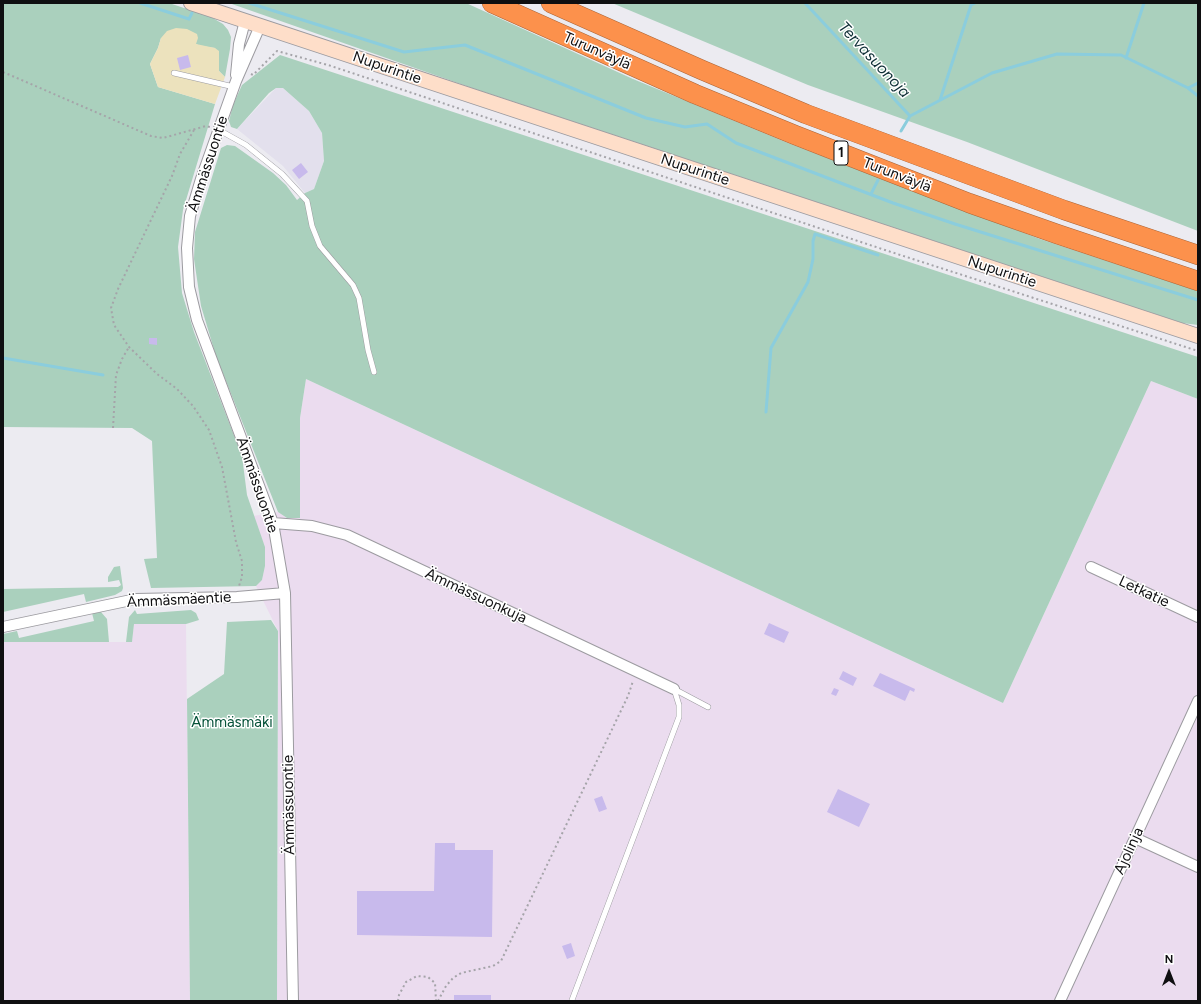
<!DOCTYPE html>
<meta charset="utf-8">
<style>
body{margin:0}
#map{position:relative;width:1201px;height:1004px;overflow:hidden;background:#ecebf1;font-family:Figtree,sans-serif}
canvas{display:block}
.frame{position:absolute;inset:0;border:4px solid #0f0f11;pointer-events:none}
.north{position:absolute;left:1149px;top:952px;width:40px;height:40px;-webkit-text-stroke:3px #fff;paint-order:stroke;rotate:0deg;font-size:11px;font-weight:700;line-height:16px;text-align:center;color:#0f0f11}
.north::after{content:'';display:block;margin:auto;width:14px;height:18px;background:#0f0f11;clip-path:polygon(50% 0,100% 100%,50% 72%,0 100%)}
</style>
<div id="map">
<canvas width="1201" height="1004"></canvas>
<div class="frame"></div>
<div class="north">N</div>
</div>
<script>
const c = document.querySelector('canvas').getContext('2d');
c.lineJoin = 'round';
function fill(path, color) {
  c.fillStyle = color;
  c.fill(path, 'evenodd');
}
function shape(rows) {
  const path = new Path2D();
  for (const r of rows) {
    path.moveTo(r[0], r[1]);
    for (let i = 2; i < r.length; i += 2) path.lineTo(r[i], r[i + 1]);
  }
  return path;
}
function stroke(path, color, width, dash) {
  c.strokeStyle = color;
  c.lineWidth = width;
  c.lineCap = dash ? 'butt' : 'round';
  c.setLineDash(dash || []);
  c.stroke(path);
}
function label(font, color, halo, rows, align = 'center') {
  c.font = font + ' Figtree,sans-serif';
  c.lineWidth = 3;
  c.setLineDash([]);
  c.textBaseline = 'middle';
  c.strokeStyle = halo;
  c.fillStyle = color;
  for (const [text, x, y, turn = 0] of rows) {
    c.save();
    c.translate(x, y);
    c.rotate((+turn || 0) * Math.PI / 180);
    c.textAlign = isNaN(turn) ? turn : align;
    if (halo) c.strokeText(text, 0, 0);
    c.fillText(text, 0, 0);
    c.restore();
  }
}
fill(shape([
 [276,88,283,88,309,111,322,133,324,161,314,189,305,193,283,166,237,129]
]), '#e3e0ed');
fill(shape([
 [306,379,1003,703,1151,381,1198,399,1198,1001,277,1001,278,631,256,586,262,580,265,566,265,547,253,516,278,512,287,518,300,518,300,418],
 [134,624,186,624,190,1001,3,1001,3,642,132,642]
]), '#ebdcef');
fill(shape([
 [3,3,169,3,211,17,223,24,228,30,231,37,230,49,225,77,219,71,215,48,200,46,196,44,196,41,161,38,158,48,150,64,158,87,215,104,183,210,178,247,182,293,194,332,242,456,247,495,265,547,265,566,262,580,256,586,151,588,144,559,157,558,152,441,132,428,3,427],
 [229,3,466,3,633,79,788,143,1040,239,1198,291,1198,325,1182,323,475,89],
 [612,3,1198,3,1198,231,967,142,808,85],
 [280,55,1198,357,1198,399,1151,381,1003,703,306,379,300,418,300,518,287,518,278,512,216,356,201,306,194,259,195,232,221,148,227,145,235,146,273,173,286,185,297,200,305,193,314,189,324,161,322,133,309,111,283,88,276,88,269,93,237,129,231,127,229,121,233,105,242,85],
 [120,566,123,588,122,591,115,595,86,602,84,594,3,612,3,589,118,587,121,585,119,580,108,582,108,577,114,567],
 [135,610,137,614,191,610,196,613,199,620,186,624,134,624,132,642,126,642,129,617],
 [101,612,107,619,109,642,3,642,3,634,17,631,19,638,94,621,92,613],
 [271,620,278,631,277,1001,190,1001,187,699,224,674,227,622]
]), '#aad0bd');
fill(shape([
 [176,28,187,29,197,34,198,38,196,44,215,48,219,51,219,71,225,77,215,104,158,87,150,64,158,48,161,38,167,31]
]), '#ece2bd');
stroke(shape([
 [140,3,189,19,192,13],
 [249,3,404,52,465,45,646,118,685,127,707,124,736,143,893,203,955,224,1198,300],
 [805,3,910,116],
 [1126,58,1144,3],
 [1188,88,1198,83],
 [940,100,971,5,975,3],
 [910,116,992,73,1057,54,1121,55,1188,88,1198,96],
 [901,131,910,116],
 [871,194,878,180],
 [3,358,103,375],
 [766,412,771,348,808,282,813,259,813,241,815,234,878,255]
]), '#8bcddd', 3);
fill(shape([
 [188,55,191,67,180,70,177,58],
 [301,163,308,172,299,179,292,170],
 [149,338,157,338,157,345,149,344],
 [769,623,789,632,784,643,764,634],
 [843,671,857,678,853,686,839,679],
 [880,673,915,689,914,692,910,690,905,701,873,686],
 [834,688,839,690,836,696,831,694],
 [838,789,870,804,859,827,827,812],
 [602,796,607,809,599,812,594,799],
 [435,843,455,843,455,850,493,850,492,937,357,935,357,891,434,891],
 [571,943,575,956,567,959,562,946],
 [454,995,491,995,491,1001,454,1001]
]), '#c8baec');
const service = shape([
 [174,73,234,87],
 [219,130,246,145,282,174,307,201,312,226,320,246,353,285,359,298,368,350,374,372],
 [674,689,708,707],
 [572,1000,679,717,679,705,674,689]
]);
const minor = shape([
 [260,26,236,81,201,179,190,216,187,248,189,287,197,320,273,523,285,593,293,1001],
 [236,75,239,44,245,21],
 [273,523,312,526,347,535,674,689],
 [1091,567,1198,617],
 [3,627,136,599,237,597,285,593],
 [1135,838,1198,867],
 [1060,1001,1198,701]
]);
const secondary = shape([
 [191,3,1198,336]
]);
const motorway = shape([
 [492,3,695,94,795,135,969,203,1057,234,1198,281],
 [551,3,702,70,806,114,1064,210,1198,255]
]);
stroke(service, '#9c9ba0', 6);
stroke(minor, '#9c9ba0', 12);
stroke(secondary, '#9c9ba0', 16);
stroke(motorway, '#a96437', 20);
stroke(shape([
 [3,72,151,136,163,138,206,126,210,127],
 [251,74,253,75,277,51,328,65,888,251,1198,351],
 [194,130,180,154,172,176,118,289,111,308,114,325,129,347,157,374,177,389,193,406,209,430,222,467,236,542,242,561,242,577,239,586],
 [113,428,116,375,122,359,129,347],
 [398,1001,399,995,406,982,417,976,428,977,435,983,436,1001],
 [438,1001,446,986,453,978,461,973,493,966,501,961,628,696,633,681]
]), '#a5a4a9', 2, [2, 3]);
stroke(service, '#fff', 5);
stroke(minor, '#fff', 10);
stroke(secondary, '#fedec9', 14);
stroke(motorway, '#fc914c', 19);
for (const [x, y, w] of [
 [841,153,14]
]) {
  const box = new Path2D();
  box.roundRect(x - w / 2, y - 12, w, 24, 3);
  c.fillStyle = '#fff';
  c.fill(box);
  stroke(box, '#0f0f11', 1);
}
label('bold 14px', '#0f0f11', null, [
 ["1",841,153]
]);
label('15px', '#0f0f11', '#fff', [
 ["Turunväylä",597,51,24],
 ["Nupurintie",387,68,19],
 ["Ämmässuontie",208,164,-72],
 ["Nupurintie",695,170,18],
 ["Turunväylä",897,175,21],
 ["Nupurintie",1002,272,18],
 ["Ämmässuontie",257,485,71],
 ["Letkatie",1144,592,25],
 ["Ämmässuonkuja",476,596,25],
 ["Ämmäsmäentie",179,600,-3],
 ["Ämmässuontie",289,805,-91],
 ["Ajolinja",1129,851,-65]
]);
label('15px', '#065239', '#fff', [
 ["Ämmäsmäki",232,723]
]);
label('italic 16px', '#0e2f36', '#fff', [
 ["Tervasuonoja",874,60,47]
]);
</script>
